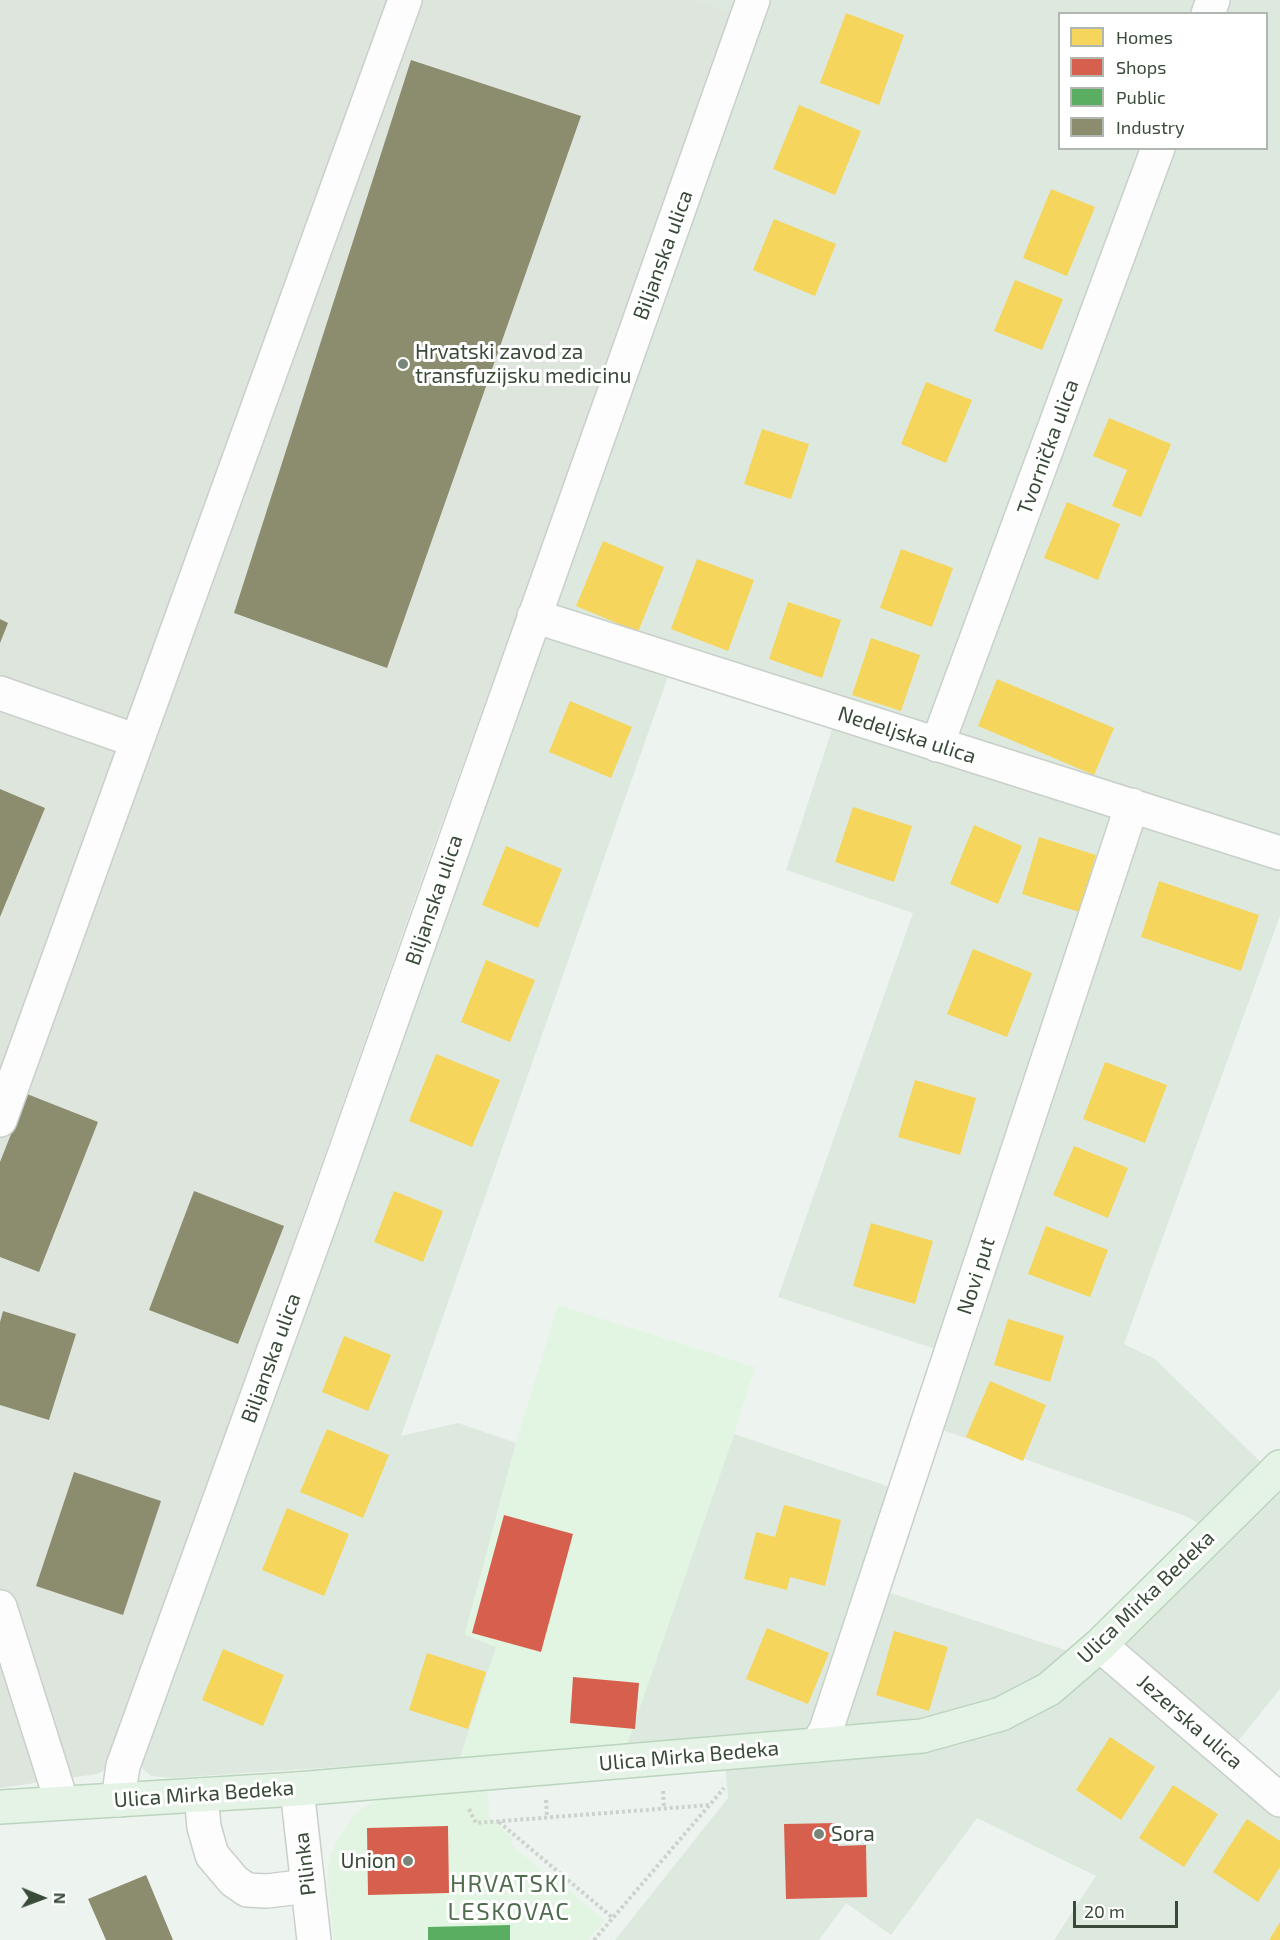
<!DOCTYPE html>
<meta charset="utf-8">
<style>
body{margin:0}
#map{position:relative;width:1280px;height:1940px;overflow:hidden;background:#edf3ee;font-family:"Exo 2",sans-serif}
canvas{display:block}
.legend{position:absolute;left:1058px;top:12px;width:210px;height:138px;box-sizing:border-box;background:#fff;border:2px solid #b0b7b0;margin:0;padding:8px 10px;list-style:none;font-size:18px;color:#394a39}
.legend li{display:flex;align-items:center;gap:12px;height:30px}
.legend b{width:30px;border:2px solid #b0b7b0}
.north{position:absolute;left:12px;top:1868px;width:60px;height:60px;-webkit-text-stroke:4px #fff;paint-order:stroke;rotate:91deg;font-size:16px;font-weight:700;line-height:24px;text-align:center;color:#394a39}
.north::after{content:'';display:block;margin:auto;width:21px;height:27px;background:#394a39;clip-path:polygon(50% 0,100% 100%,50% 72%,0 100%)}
.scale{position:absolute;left:1073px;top:1901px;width:105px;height:27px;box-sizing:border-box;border:3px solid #394a39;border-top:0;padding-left:8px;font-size:18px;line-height:21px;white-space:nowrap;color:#394a39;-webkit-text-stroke:4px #fff;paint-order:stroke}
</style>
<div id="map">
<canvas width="1280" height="1940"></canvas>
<ul class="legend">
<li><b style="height:16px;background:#f6d55c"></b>Homes</li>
<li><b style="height:16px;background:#d6604d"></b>Shops</li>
<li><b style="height:16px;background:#5aae61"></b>Public</li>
<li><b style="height:16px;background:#8c8c6e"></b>Industry</li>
</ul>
<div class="north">N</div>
<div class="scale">20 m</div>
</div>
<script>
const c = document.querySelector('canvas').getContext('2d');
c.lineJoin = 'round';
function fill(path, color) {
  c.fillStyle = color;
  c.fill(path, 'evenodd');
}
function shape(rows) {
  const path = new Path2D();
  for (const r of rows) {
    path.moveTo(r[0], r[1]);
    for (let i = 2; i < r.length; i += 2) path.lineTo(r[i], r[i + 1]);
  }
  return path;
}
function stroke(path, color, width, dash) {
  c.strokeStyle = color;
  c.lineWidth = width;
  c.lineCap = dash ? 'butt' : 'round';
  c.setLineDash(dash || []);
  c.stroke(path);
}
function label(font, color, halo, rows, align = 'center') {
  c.font = font + ' "Exo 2",sans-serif';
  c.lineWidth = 6;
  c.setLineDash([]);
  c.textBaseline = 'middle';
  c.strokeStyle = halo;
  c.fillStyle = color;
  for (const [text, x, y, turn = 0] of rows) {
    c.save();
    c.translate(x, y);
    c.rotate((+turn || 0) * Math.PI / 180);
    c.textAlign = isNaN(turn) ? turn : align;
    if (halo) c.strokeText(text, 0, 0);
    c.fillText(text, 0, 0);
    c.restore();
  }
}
fill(shape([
 [696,0,1280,0,1280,916,1124,1344,1155,1359,1280,1481,1280,1689,1217,1767,1280,1815,1280,1940,1054,1940,1096,1876,977,1818,891,1935,846,1903,819,1940,615,1940,728,1798,723,1740,626,1747,734,1434,890,1487,860,1583,1096,1660,1222,1539,1188,1517,937,1428,960,1357,778,1297,913,913,786,870,843,696,679,645,401,1436,458,1423,516,1443,465,1634,496,1647,460,1759,171,1778,151,1776,143,1769,140,1757,756,23],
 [1060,14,1266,14,1266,148,1060,148]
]), '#dde9de');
fill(shape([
 [558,1305,755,1367,734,1434,626,1747,460,1759,496,1647,465,1635,516,1443],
 [488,1786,489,1817,514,1839,510,1843,552,1880,555,1879,605,1920,588,1940,334,1940,327,1877,330,1858,336,1842,354,1815,367,1805,383,1797]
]), '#e2f5e2');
fill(shape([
 [0,0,696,0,730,13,601,381,431,853,109,1768,97,1774,0,1788]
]), '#dde5dd');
fill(shape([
 [846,13,904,35,879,105,820,83],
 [799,105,861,131,835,195,773,169],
 [1051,189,1095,207,1067,276,1023,258],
 [774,219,836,244,815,296,753,270],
 [1015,280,1063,299,1042,350,994,331],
 [926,382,972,400,946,463,901,444],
 [1109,418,1171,444,1141,517,1112,506,1127,470,1093,456],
 [762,429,809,444,791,499,744,484],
 [1067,502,1120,524,1098,580,1044,558],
 [603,541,664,567,638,632,576,606],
 [901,549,953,568,932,627,880,608],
 [697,559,754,580,728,651,671,629],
 [788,602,841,620,822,678,769,659],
 [871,638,920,655,901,711,852,695],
 [997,679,1114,728,1094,775,978,726],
 [570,701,632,727,611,778,549,752],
 [853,807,912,826,894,882,835,862],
 [974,825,1022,846,998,904,950,884],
 [1039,837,1096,855,1079,912,1022,894],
 [506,846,562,869,538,928,482,905],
 [1159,881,1259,915,1241,971,1141,937],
 [973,949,1032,973,1007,1037,947,1014],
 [486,960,535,980,510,1042,461,1022],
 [436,1054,500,1080,472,1147,409,1121],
 [1105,1062,1167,1085,1145,1143,1083,1119],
 [915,1080,976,1098,960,1155,898,1137],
 [1074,1146,1128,1168,1108,1218,1053,1195],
 [394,1191,443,1211,423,1262,374,1242],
 [871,1223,933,1241,915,1304,853,1286],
 [1046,1226,1108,1250,1090,1297,1028,1274],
 [1008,1319,1064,1336,1050,1382,994,1365],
 [344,1336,391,1355,368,1411,322,1392],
 [990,1381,1046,1405,1023,1461,966,1437],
 [327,1429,389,1455,363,1518,300,1492],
 [784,1505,841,1520,825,1586,790,1577,787,1590,744,1579,756,1532,775,1537],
 [287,1508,349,1534,324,1596,262,1570],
 [767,1628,829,1653,808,1704,746,1679],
 [894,1631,948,1647,929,1711,876,1695],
 [223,1649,284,1675,263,1726,202,1700],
 [427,1653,486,1672,468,1729,409,1710],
 [1110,1737,1155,1767,1121,1820,1076,1790],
 [1173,1785,1218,1814,1184,1867,1139,1838],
 [1247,1819,1280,1841,1280,1867,1258,1902,1213,1872],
 [1280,1922,1280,1940,1269,1940]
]), '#f6d55c');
fill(shape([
 [504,1515,573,1534,541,1652,472,1633],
 [573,1677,639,1683,635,1729,570,1723],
 [837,1823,838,1846,866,1845,867,1897,786,1899,784,1824],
 [448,1826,449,1893,368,1895,367,1828]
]), '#d6604d');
fill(shape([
 [510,1925,510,1940,428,1940,428,1927]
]), '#5aae61');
fill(shape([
 [411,60,581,116,387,668,234,613],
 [0,619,8,623,0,643],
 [0,789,45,808,0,917],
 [27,1094,98,1122,39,1272,0,1257,0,1162],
 [194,1191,284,1226,238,1344,149,1310],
 [3,1311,76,1334,49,1420,0,1405,0,1322],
 [74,1472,161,1501,123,1615,36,1586],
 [146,1875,173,1940,106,1940,88,1899]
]), '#8c8c6e');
const minor = shape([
 [1208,14,1213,0],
 [534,616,1280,853],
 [0,693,137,741],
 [937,745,1158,148],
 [0,1120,405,0],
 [0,1607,62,1803],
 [1100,1645,1280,1800],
 [817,1745,826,1730,1132,805],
 [297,1789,314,1940],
 [201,1795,204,1827,212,1855,234,1881,247,1890,267,1891,308,1886],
 [118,1800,123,1766,325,1209,753,0]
]);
const major = shape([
 [0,1807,297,1789,922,1736,1001,1714,1049,1689,1100,1645,1280,1467]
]);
stroke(minor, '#c9d0ca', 36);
stroke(major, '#bbd5bd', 36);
stroke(shape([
 [663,1791,664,1808],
 [546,1800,547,1817],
 [469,1809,476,1823,710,1805],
 [499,1822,613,1918],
 [594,1940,724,1788]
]), '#ccd3cc', 4, [3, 3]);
stroke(minor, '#fcfdfc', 33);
stroke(major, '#e5f2e6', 33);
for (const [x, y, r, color] of [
 [403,364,6,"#788578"],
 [819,1834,6,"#788578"],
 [408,1861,6,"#788578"]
]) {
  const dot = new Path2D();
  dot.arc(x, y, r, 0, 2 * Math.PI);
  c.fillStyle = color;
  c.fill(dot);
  stroke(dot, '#fff', 2);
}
label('21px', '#394a39', '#fff', [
 ["Biljanska ulica",663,255,-70],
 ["Tvornička ulica",1048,447,-70],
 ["Nedeljska ulica",907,735,18],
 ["Biljanska ulica",434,900,-71],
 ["Novi put",976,1276,-72],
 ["Biljanska ulica",271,1358,-70],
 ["Ulica Mirka Bedeka",1146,1597,-44],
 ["Jezerska ulica",1190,1722,41],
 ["Ulica Mirka Bedeka",689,1756,-5],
 ["Ulica Mirka Bedeka",204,1794,-4],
 ["Pilinka",305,1864,-97]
]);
label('21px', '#394a39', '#fff', [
 ["Hrvatski zavod za",415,352],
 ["transfuzijsku medicinu",415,376],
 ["Sora",831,1834],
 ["Union",396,1861,"right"]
], 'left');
c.letterSpacing = '1.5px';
label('24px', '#516d50', '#fff', [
 ["HRVATSKI",509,1884],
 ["LESKOVAC",509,1912]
]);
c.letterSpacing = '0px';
</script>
